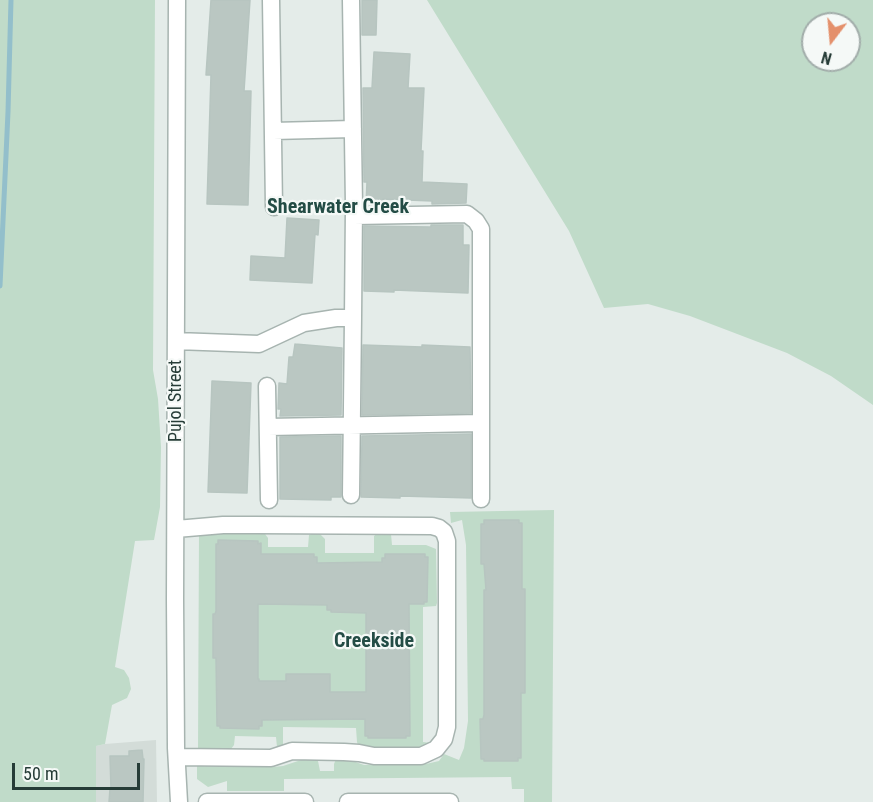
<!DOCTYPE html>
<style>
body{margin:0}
#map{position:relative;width:873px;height:802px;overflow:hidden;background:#e4ece9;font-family:"Roboto Condensed",sans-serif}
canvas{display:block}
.north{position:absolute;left:801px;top:12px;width:60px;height:60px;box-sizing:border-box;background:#f5f9f7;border:2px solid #a2adaa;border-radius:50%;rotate:196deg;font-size:16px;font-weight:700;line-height:24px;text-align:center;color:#263c37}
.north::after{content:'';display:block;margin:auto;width:21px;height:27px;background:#e4906b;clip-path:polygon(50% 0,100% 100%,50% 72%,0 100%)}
.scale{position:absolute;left:12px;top:763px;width:128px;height:27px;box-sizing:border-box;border:3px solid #263c37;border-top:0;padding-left:8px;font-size:18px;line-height:21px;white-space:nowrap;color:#263c37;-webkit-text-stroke:4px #f5f9f7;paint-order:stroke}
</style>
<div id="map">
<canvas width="873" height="802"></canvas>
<div class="north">N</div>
<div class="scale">50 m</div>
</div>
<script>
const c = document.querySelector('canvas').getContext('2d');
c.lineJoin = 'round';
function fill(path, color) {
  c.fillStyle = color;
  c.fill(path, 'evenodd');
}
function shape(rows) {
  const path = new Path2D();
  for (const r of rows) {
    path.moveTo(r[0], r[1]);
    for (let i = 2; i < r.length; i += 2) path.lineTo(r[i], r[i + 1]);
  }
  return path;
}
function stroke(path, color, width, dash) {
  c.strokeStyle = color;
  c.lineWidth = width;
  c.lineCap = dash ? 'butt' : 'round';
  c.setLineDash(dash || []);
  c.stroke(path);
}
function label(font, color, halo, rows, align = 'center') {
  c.font = font + ' "Roboto Condensed",sans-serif';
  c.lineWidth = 4.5;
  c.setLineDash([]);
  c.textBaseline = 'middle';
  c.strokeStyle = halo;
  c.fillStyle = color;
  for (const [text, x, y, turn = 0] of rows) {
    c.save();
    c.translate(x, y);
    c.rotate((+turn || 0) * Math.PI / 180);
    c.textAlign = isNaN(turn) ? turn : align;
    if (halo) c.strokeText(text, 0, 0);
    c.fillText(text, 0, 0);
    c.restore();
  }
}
fill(shape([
 [156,740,157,802,96,802,96,746,105,744]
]), '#d3dcd8');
fill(shape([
 [0,0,155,0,153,370,158,399,161,447,160,507,154,540,135,541,115,667,124,670,129,678,131,689,127,698,112,705,105,744,96,746,96,802,0,802],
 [427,0,873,0,873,405,831,376,787,353,690,316,648,304,604,308,569,231],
 [813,24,849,24,849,60,813,60],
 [554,510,552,802,524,802,524,789,512,789,511,777,284,779,284,791,227,791,227,781,208,787,197,779,197,766,273,767,283,766,301,760,312,759,318,761,320,771,334,771,334,764,336,759,347,759,364,765,426,764,439,761,444,754,459,760,464,748,468,721,466,545,462,520,451,523,450,512],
 [226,533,265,534,268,538,268,547,308,547,309,535,314,533,320,534,325,539,325,553,374,553,374,536,377,533,391,534,392,545,426,545,436,549,437,603,436,606,423,607,423,742,431,743,429,748,365,747,358,745,357,742,356,728,283,727,283,745,280,748,277,747,276,737,235,736,234,745,231,749,198,748,199,534]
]), '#c0dbc9');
stroke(shape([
 [0,286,8,112,11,0]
]), '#93bfcb', 5);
const building = shape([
 [211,0,250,0,244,91,251,91,248,205,207,204,211,75,206,75,211,0],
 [362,0,377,0,376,35,362,35,362,0],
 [374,52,410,54,408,88,424,88,421,151,423,151,422,182,467,184,466,203,432,204,432,201,383,199,383,205,366,205,367,182,364,182,363,88,372,88,374,52],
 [287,218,319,220,318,235,315,234,312,283,250,280,251,256,285,258,287,218],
 [431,225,463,225,463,245,469,245,468,293,394,290,394,292,364,291,364,226,431,227,431,225],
 [295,344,342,348,341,415,280,416,281,409,278,409,279,383,287,384,289,357,293,357,295,344],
 [363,345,422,347,422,345,470,347,471,413,362,415,363,345],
 [212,381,251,383,247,493,208,492,212,381],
 [471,434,471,498,400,496,400,498,361,497,362,436,471,434],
 [341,436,341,497,331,497,331,500,280,499,280,437,341,436],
 [484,520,519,520,519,523,522,523,522,589,525,589,525,693,521,693,521,758,518,758,518,761,484,761,484,759,481,759,480,719,483,719,484,715,484,590,486,590,484,564,481,564,481,524,484,524,484,520],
 [218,540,258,541,258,544,261,543,261,554,314,554,314,557,317,557,317,563,382,562,382,558,385,558,385,554,425,554,425,557,428,557,427,602,424,602,424,604,409,604,410,736,406,736,406,738,368,738,368,736,365,736,365,719,262,720,262,726,259,726,259,729,220,728,220,726,217,726,216,658,213,658,213,614,215,614,216,611,216,544,218,544,218,540],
 [258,604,327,605,327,610,331,610,331,612,366,613,366,692,330,692,330,674,286,674,286,681,259,681,259,679,258,679,258,604],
 [142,750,143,759,144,759,143,802,109,802,110,789,111,789,110,756,129,756,129,751,142,750]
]);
fill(building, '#bac7c2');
stroke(building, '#b7c5c0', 1.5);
const minor = shape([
 [177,0,175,599,176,748,179,802],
 [271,0,274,207],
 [351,0,354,206,353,318],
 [273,131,353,129],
 [354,216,467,214,476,221,481,229,481,499],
 [176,341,259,344,304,323,336,318,353,318,351,495],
 [267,386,269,500],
 [268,427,481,423],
 [176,529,223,525,255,525,432,526,439,528,444,532,447,541,447,727,444,739,436,749,421,756,374,756,359,753,344,752,292,751,271,758,177,757],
 [207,802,305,802],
 [348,802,450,802]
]);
stroke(minor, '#a7b4b0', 19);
stroke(minor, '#fff', 16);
label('18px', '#263c37', '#f5f9f7', [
 ["Pujol Street",176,401,-90]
]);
label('bold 20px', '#234c45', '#f5f9f7', [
 ["Shearwater Creek",338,208],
 ["Creekside",374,642]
]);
</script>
